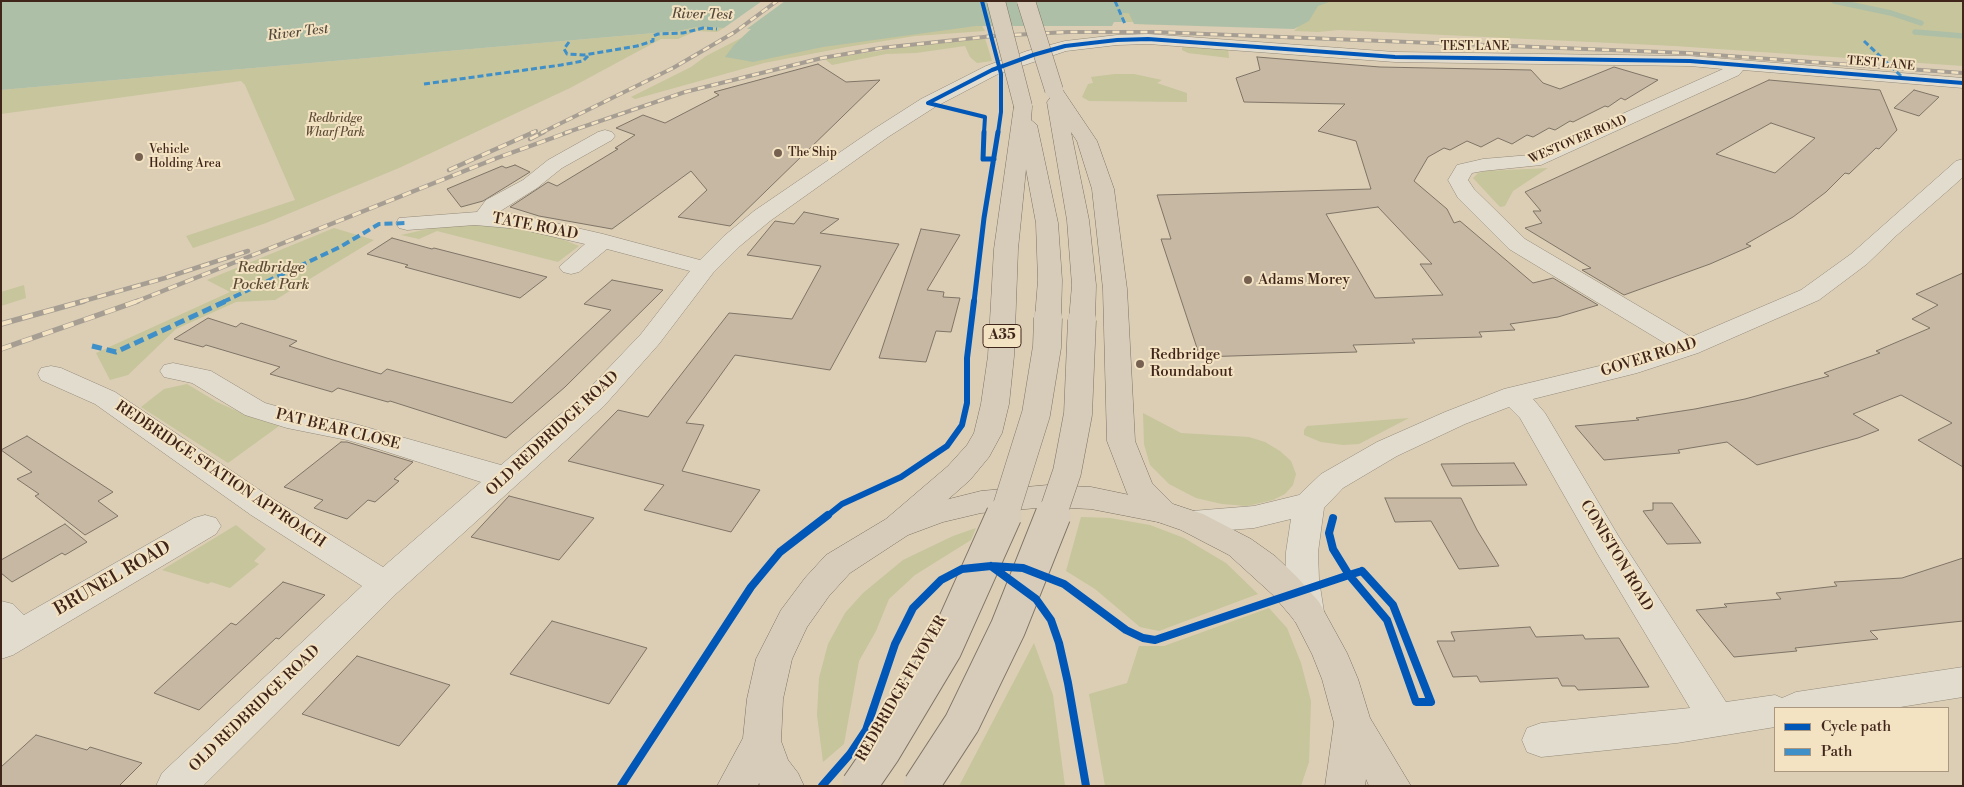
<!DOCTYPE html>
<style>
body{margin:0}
#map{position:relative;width:1964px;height:787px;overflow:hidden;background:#dbceb4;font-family:"Libre Bodoni",serif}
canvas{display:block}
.frame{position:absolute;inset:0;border:2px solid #40251a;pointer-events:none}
.legend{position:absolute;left:1774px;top:707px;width:175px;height:65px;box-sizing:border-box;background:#f3e3c3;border:1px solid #ab977f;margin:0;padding:6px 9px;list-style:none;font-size:15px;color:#40251a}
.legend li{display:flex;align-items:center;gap:10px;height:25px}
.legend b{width:25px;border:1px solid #ab977f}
</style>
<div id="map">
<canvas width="1964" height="787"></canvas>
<div class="frame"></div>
<ul class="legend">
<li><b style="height:6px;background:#0057b8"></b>Cycle path</li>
<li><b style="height:6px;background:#3f8fc9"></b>Path</li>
</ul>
</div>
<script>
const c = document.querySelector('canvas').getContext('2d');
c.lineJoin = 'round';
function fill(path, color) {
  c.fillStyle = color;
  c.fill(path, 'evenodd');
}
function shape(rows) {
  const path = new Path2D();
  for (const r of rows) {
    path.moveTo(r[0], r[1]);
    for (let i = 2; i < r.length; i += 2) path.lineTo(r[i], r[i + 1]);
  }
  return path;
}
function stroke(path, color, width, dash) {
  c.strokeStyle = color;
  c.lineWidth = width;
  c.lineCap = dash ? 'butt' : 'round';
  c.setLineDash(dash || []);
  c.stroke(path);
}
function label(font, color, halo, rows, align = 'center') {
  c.font = font + ' "Libre Bodoni",serif';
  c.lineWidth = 4;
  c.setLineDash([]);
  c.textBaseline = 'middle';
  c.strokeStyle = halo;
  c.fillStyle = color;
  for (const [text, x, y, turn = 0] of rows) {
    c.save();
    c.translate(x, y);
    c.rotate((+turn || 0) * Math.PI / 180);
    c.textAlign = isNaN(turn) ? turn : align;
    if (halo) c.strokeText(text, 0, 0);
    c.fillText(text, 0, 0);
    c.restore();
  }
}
fill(shape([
 [1116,1,1963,1,1963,66,1675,46,1339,30,1318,32,1294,31,1298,27,1136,24,1133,22,1126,22],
 [982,26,985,31,915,36,847,47,764,63,635,99,631,97,691,67,706,56,741,38,752,29],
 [697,27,724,28,717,32,696,31,678,39,661,39,570,88,399,168,266,223,193,248,186,236,295,200,245,85,241,81,1,114,1,90,678,31],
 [985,38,992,61,977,63,970,57,965,46,916,53,886,54,832,65,825,59,913,46],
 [1182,46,1228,49,1229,58,1188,53,1182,50],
 [1115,74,1134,74,1162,80,1157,83,1187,93,1187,102,1089,101,1082,97,1088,84,1093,83,1091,77],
 [1548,168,1513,191,1505,206,1500,207,1473,178,1478,173,1486,171],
 [490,223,557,237,579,246,558,262,437,231,419,239,401,235,432,228],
 [334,228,374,240,275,300,236,302,176,329,128,375,110,380,96,353,230,292,207,280],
 [24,285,26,298,1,306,1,292],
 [187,384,217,402,248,416,279,426,228,463,141,407,164,389],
 [1143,413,1181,433,1249,437,1265,442,1280,451,1291,461,1296,474,1293,485,1285,494,1273,500,1247,506,1222,504,1196,498,1169,484,1150,465,1144,444],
 [1409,418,1359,444,1343,445,1321,442,1304,435,1304,430,1307,426],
 [1081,517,1110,518,1150,525,1184,538,1226,563,1258,594,1159,631,1140,627,1095,589,1066,571],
 [236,525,266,549,254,561,259,564,230,588,211,582,208,584,162,570],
 [976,528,971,540,915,575,889,599,876,631,859,661,844,744,823,762,817,715,819,678,828,644,845,613,863,593,903,560,953,536],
 [1269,608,1287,628,1301,663,1311,701,1309,762,1301,786,1105,786,1089,694,1127,683,1139,646,1164,646],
 [1034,643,1053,695,1065,786,959,786]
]), '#c7c59b');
fill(shape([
 [1,1,1116,1,1126,22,1114,22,1112,26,976,26,823,47,753,62,725,57,734,45,751,29,697,27,678,31,1,90],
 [1123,1,1332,1,1318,6,1309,21,1294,29,1134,24]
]), '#aebfa7');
fill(shape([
 [762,1,785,1,744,31,721,30]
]), '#dbceb4');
stroke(shape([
 [1834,1,1891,13,1921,23],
 [1915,32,1963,36]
]), '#aebfa7', 5.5);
fill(shape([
 [1229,1,1225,7,1178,14,1118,13,1048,16,1038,14,1034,8,1038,2,1041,1,1229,1]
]), '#aebfa7');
const building = shape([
 [1257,57,1380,67,1531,70,1543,83,1560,89,1614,67,1658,80,1625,100,1621,98,1608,107,1605,106,1573,122,1570,121,1555,130,1549,128,1533,137,1527,135,1512,144,1498,138,1481,147,1467,141,1450,150,1444,148,1428,157,1414,181,1447,209,1454,223,1460,221,1533,283,1553,278,1598,305,1558,317,1510,324,1515,330,1479,332,1482,337,1412,339,1415,343,1353,345,1357,352,1200,357,1161,239,1171,239,1157,195,1371,189,1356,141,1318,131,1345,104,1244,102,1236,78,1260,70,1257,57],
 [1378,207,1432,264,1420,264,1443,295,1375,298,1326,214,1378,207],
 [818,64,846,82,880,80,730,226,678,217,707,190,691,171,612,229,539,216,510,207,548,182,557,186,618,149,615,148,635,135,616,128,643,115,665,123,719,95,714,92,818,64],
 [1769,80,1880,90,1897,130,1879,149,1876,148,1849,174,1845,173,1826,192,1793,217,1746,244,1751,246,1710,264,1624,295,1582,270,1591,268,1525,228,1542,223,1533,211,1541,211,1525,192,1769,80],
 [1771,123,1815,138,1775,173,1716,154,1771,123],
 [1914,90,1939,97,1919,116,1894,108,1914,90],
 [515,165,530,172,483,201,461,207,447,189,502,166,506,168,515,165],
 [804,212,839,219,820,233,899,244,830,370,735,355,686,423,704,425,682,471,760,490,731,532,644,510,664,485,568,461,618,410,648,417,729,313,792,319,821,266,747,255,775,221,794,224,804,212],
 [921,229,960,235,927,290,944,292,943,297,960,298,951,332,936,331,926,362,879,358,921,229],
 [392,238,432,249,434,248,547,277,520,298,405,267,408,265,367,254,392,238],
 [1963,273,1963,467,1918,440,1952,423,1901,395,1853,414,1879,430,1858,438,1757,465,1727,442,1678,450,1680,453,1604,460,1575,426,1639,420,1636,418,1695,409,1745,399,1829,376,1824,373,1880,353,1876,351,1930,328,1912,319,1938,305,1916,294,1963,273],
 [612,280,663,290,565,387,506,438,390,401,388,402,338,388,332,392,270,374,280,367,206,345,203,347,174,339,208,318,236,327,241,323,297,341,289,346,333,360,381,374,387,369,512,403,611,310,584,304,612,280],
 [27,436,113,492,98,501,118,516,85,535,35,496,39,494,17,479,32,472,1,450,27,436],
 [341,442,347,442,413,462,394,479,399,481,375,502,368,500,347,519,314,508,323,500,284,487,341,442],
 [1514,463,1527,485,1452,486,1441,464,1514,463],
 [509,496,594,518,559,560,471,537,509,496],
 [1385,498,1461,498,1477,530,1499,566,1459,569,1431,521,1395,522,1385,498],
 [1653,503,1672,503,1701,543,1667,544,1643,511,1653,510,1653,503],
 [65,524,87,542,65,555,62,553,12,582,1,573,1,560,65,524],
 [1963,558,1963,621,1870,631,1878,639,1795,648,1797,651,1734,657,1696,610,1727,607,1724,604,1781,599,1776,593,1837,586,1834,582,1902,578,1963,558],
 [283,582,325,595,279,639,276,638,199,710,154,693,231,623,236,625,283,582],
 [552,621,647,648,609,704,510,674,552,621],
 [1530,627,1536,637,1583,635,1585,639,1619,638,1649,687,1578,690,1575,686,1562,686,1558,678,1480,682,1477,676,1453,677,1437,641,1455,641,1451,632,1530,627],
 [357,656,450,685,399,746,302,714,357,656],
 [36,735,87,750,90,747,142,763,119,786,1,786,1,767,36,735]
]);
fill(building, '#c7b8a4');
stroke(building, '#7f7466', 1);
const minor = shape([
 [1148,34,1395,52,1690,56,1963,78,1963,88,1743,70,1739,75,1541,165,1483,171,1472,173,1468,180,1474,189,1525,239,1691,337,1801,290,1851,254,1956,161,1963,159,1963,177,1952,187,1897,235,1867,264,1819,300,1698,353,1637,373,1533,399,1545,413,1619,537,1726,702,1775,695,1782,698,1796,692,1963,667,1963,697,1894,708,1775,708,1775,727,1677,743,1541,757,1527,752,1522,740,1527,728,1541,723,1690,708,1597,553,1520,418,1509,407,1465,424,1397,456,1343,488,1324,508,1318,552,1319,580,1324,612,1319,622,1307,625,1295,622,1290,612,1285,580,1286,552,1291,519,1254,528,1192,533,1181,530,1176,522,1181,514,1192,511,1254,506,1299,495,1321,474,1377,442,1445,412,1504,389,1620,361,1668,345,1509,249,1458,198,1448,180,1457,165,1483,159,1530,155,1723,69,1690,66,1395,62,1148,44,1117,45,1066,51,998,74,935,107,888,137,770,221,740,246,713,273,659,344,604,406,397,593,203,786,156,786,162,773,362,586,251,515,95,404,41,380,38,374,41,368,51,366,61,368,115,392,273,499,383,567,481,482,378,449,347,440,287,428,245,415,192,383,164,377,160,371,164,365,173,363,211,371,265,403,290,410,348,422,501,465,584,394,641,334,690,271,607,249,579,272,571,274,563,272,559,267,585,244,520,229,475,225,407,230,399,228,396,223,399,218,477,212,486,200,523,180,548,160,598,132,605,130,612,132,615,136,612,140,562,168,537,188,502,210,498,213,520,215,603,234,700,260,724,236,754,211,874,129,921,99,986,66,1027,51,1065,41,1117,35,1148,34],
 [205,515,216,518,221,526,216,534,13,655,1,659,1,601,13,604,24,615,194,518,205,515]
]);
const major = shape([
 [1054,85,1060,86,1097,141,1114,189,1127,289,1135,441,1152,483,1173,504,1178,512,1173,520,1162,523,1151,520,1135,505,1127,493,1107,441,1103,289,1092,189,1077,141,1071,132,1089,220,1096,285,1095,320,1091,325,1082,328,1073,325,1069,320,1072,285,1067,220,1047,102,1050,98,1045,90,1048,86,1054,85],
 [1023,100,1030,102,1032,106,1031,120,1037,125,1058,223,1062,280,1061,318,1057,323,1048,326,1039,323,1035,318,1038,280,1036,223,1026,169,1018,249,1014,356,1009,404,1002,433,989,457,970,480,908,535,897,538,886,535,881,527,886,519,948,466,967,445,974,433,981,404,988,356,994,249,1014,106,1016,102,1023,100]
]);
const highway = shape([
 [1048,485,1091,487,1173,504,1203,514,1251,539,1275,556,1297,577,1319,602,1347,653,1358,679,1370,718,1411,786,1369,786,1366,779,1365,786,1325,786,1334,723,1322,679,1312,654,1295,621,1273,595,1229,555,1181,530,1158,522,1091,509,1048,507,981,513,943,522,908,535,850,573,829,596,807,627,792,659,783,699,781,741,788,760,798,773,804,786,761,786,759,783,758,786,717,786,743,738,747,699,756,659,781,610,805,578,826,555,886,519,925,505,981,491,1048,485]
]);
stroke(minor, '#958a7a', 1);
stroke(major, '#7f7466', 1);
stroke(highway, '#7f7466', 1);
fill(minor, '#e2dcce');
fill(major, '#d7ccba');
fill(highway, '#d7ccba');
const railFar2 = shape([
 [531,133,536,131],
 [541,133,673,68,735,32,777,1],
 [565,133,685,92,822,58,881,48,993,36,1068,32,1155,32,1687,53,1963,73]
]);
const railFar1 = shape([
 [530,139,544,132],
 [449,170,534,132],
 [80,302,165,278,248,251],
 [135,302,497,158,569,132]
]);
const rail = shape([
 [1,324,84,301],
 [1,349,138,301]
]);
stroke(railFar2, '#a69e93', 4);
stroke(railFar1, '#a69e93', 4.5);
stroke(rail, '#a69e93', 5.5);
stroke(railFar2, '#f3e3c3', 2.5, [7]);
stroke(railFar1, '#f3e3c3', 3, [9]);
stroke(rail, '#f3e3c3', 4, [11]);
const majorBridgeFar2 = shape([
 [996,1,1023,106],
 [1026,1,1054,90]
]);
const majorBridgeFar1 = shape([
 [1004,516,1036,414,1047,347,1048,318],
 [1052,516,1067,472,1078,414,1082,320]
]);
const majorBridge = shape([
 [859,786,883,751,944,649,1004,515],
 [921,786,962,723,1008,628,1053,515]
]);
stroke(majorBridgeFar2, '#7f7466', 19, []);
stroke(majorBridgeFar1, '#7f7466', 29, []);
stroke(majorBridge, '#7f7466', 37, []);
stroke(majorBridgeFar2, '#d7ccba', 18);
stroke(majorBridgeFar1, '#d7ccba', 28);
stroke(majorBridge, '#d7ccba', 35);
stroke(shape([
 [1115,1,1125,24],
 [1864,41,1901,76],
 [569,42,564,49,567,54,584,55,637,46,653,41,653,36,658,34,683,33,703,28,717,29],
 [424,84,561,65,583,61,588,56]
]), '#3f8fc9', 3, [6, 3]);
stroke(shape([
 [223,302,340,247,379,224,407,223]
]), '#3f8fc9', 4, [8, 4]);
stroke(shape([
 [92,346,116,352,226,301]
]), '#3f8fc9', 5, [10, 5]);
stroke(shape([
 [982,1,1001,74,1001,112,998,133],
 [928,103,992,70,1033,55,1065,46,1117,40,1148,39,1395,57,1690,61,1963,83],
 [928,103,985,117,984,133]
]), '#0057b8', 4);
stroke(shape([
 [984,132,983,159,994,159],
 [974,302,984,218,998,132]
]), '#0057b8', 5);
stroke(shape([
 [827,516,842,504,901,477,947,446,962,425,967,403,967,358,974,301]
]), '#0057b8', 6);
stroke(shape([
 [1333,518,1329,533,1333,549,1349,575],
 [991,566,1036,599,1051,620,1059,643,1068,683,1086,786],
 [1362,571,1393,605,1431,702,1416,702,1387,620,1349,575,1362,571],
 [621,786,751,587,780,552,828,515],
 [822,786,850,754,866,730,895,644,913,608,941,580,962,569,991,566,1023,568,1064,584,1126,630,1143,638,1155,640,1349,575]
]), '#0057b8', 8);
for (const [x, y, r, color] of [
 [778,153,5,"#766050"],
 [139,157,5,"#766050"],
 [1248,280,5,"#766050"],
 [1140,364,5,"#766050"]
]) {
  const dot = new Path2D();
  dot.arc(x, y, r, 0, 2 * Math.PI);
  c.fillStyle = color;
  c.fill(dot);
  stroke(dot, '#f3e3c3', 2);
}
label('12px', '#40251a', '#f3e3c3', [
 ["TEST LANE",1475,47],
 ["TEST LANE",1881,64,5],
 ["WESTOVER ROAD",1578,140,-23]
]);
label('italic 12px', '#5e4b35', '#f3e3c3', [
 ["Redbridge",335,119],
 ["Wharf Park",335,133]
]);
label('12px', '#40251a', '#f3e3c3', [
 ["Vehicle",149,150],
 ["Holding Area",149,164],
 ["The Ship",788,153]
], 'left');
label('italic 14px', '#564a3c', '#f3e3c3', [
 ["River Test",702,15,1],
 ["River Test",298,33,-7]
]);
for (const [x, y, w] of [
 [1002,336,38]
]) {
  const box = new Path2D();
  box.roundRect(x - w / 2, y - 11.5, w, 23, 4);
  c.fillStyle = '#f3e3c3';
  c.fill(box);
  stroke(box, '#40251a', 1);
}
label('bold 14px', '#40251a', null, [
 ["A35",1002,336]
]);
label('15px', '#40251a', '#f3e3c3', [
 ["TATE ROAD",535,227,11],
 ["GOVER ROAD",1649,358,-17],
 ["PAT BEAR CLOSE",338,430,14],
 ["OLD REDBRIDGE ROAD",553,434,-43],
 ["REDBRIDGE STATION APPROACH",220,475,34],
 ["CONISTON ROAD",1616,556,59],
 ["REDBRIDGE FLYOVER",902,689,-60],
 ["OLD REDBRIDGE ROAD",255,709,-44]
]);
label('italic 15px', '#5e4b35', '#f3e3c3', [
 ["Redbridge",271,268],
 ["Pocket Park",271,285]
]);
label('15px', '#40251a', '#f3e3c3', [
 ["Adams Morey",1258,280],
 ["Redbridge",1150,355],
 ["Roundabout",1150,372]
], 'left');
label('18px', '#40251a', '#f3e3c3', [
 ["BRUNEL ROAD",113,579,-30]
]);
</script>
